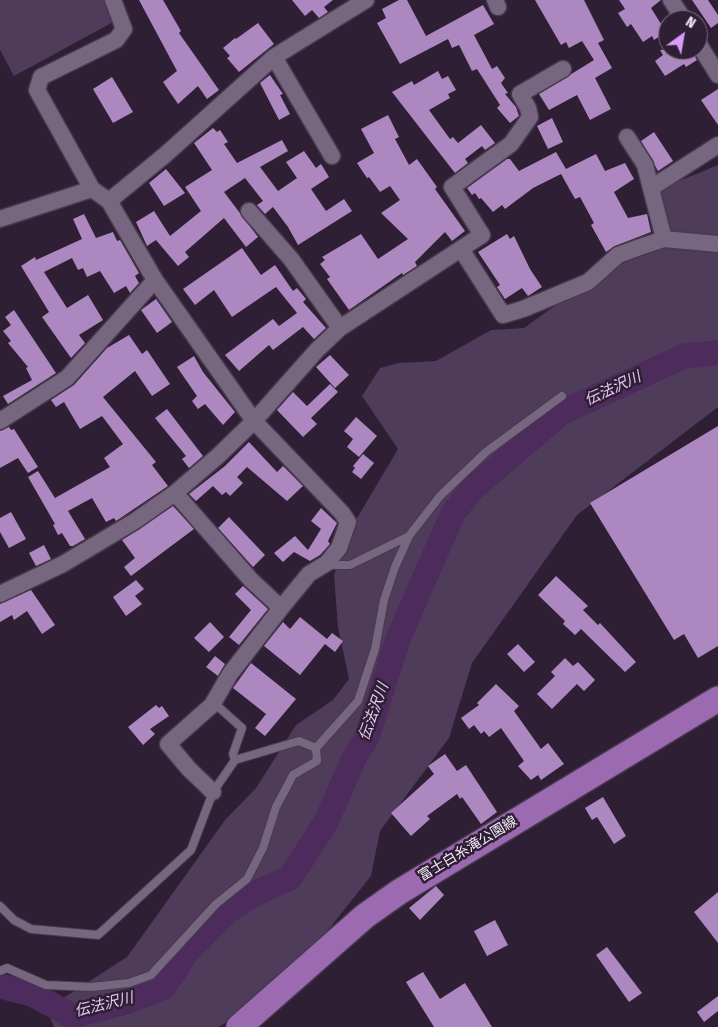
<!DOCTYPE html>
<meta charset="utf-8">
<style>
body{margin:0}
#map{position:relative;width:718px;height:1027px;overflow:hidden;background:#2e1f34;font-family:"Fira Sans Condensed",sans-serif}
canvas{display:block}
.north{position:absolute;left:658px;top:10px;width:50px;height:50px;box-sizing:border-box;background:#2e1f34;border:1px solid #7e7183;border-radius:50%;rotate:32deg;font-size:14px;font-weight:700;line-height:20px;text-align:center;color:#f5ebfa}
.north::after{content:'';display:block;margin:auto;width:18px;height:22px;background:#d99af7;clip-path:polygon(50% 0,100% 100%,50% 72%,0 100%)}
</style>
<div id="map">
<canvas width="718" height="1027"></canvas>
<div class="north">N</div>
</div>
<script>
const c = document.querySelector('canvas').getContext('2d');
c.lineJoin = 'round';
function fill(path, color) {
  c.fillStyle = color;
  c.fill(path, 'evenodd');
}
function shape(rows) {
  const path = new Path2D();
  for (const r of rows) {
    path.moveTo(r[0], r[1]);
    for (let i = 2; i < r.length; i += 2) path.lineTo(r[i], r[i + 1]);
  }
  return path;
}
function stroke(path, color, width, dash) {
  c.strokeStyle = color;
  c.lineWidth = width;
  c.lineCap = dash ? 'butt' : 'round';
  c.setLineDash(dash || []);
  c.stroke(path);
}
function label(font, color, halo, rows, align = 'center') {
  c.font = font + ' "Fira Sans Condensed","Noto Sans JP",sans-serif';
  c.lineWidth = 5;
  c.setLineDash([]);
  c.textBaseline = 'middle';
  c.strokeStyle = halo;
  c.fillStyle = color;
  for (const [text, x, y, turn = 0] of rows) {
    c.save();
    c.translate(x, y);
    c.rotate((+turn || 0) * Math.PI / 180);
    c.textAlign = isNaN(turn) ? turn : align;
    if (halo) c.strokeText(text, 0, 0);
    c.fillText(text, 0, 0);
    c.restore();
  }
}
fill(shape([
 [0,0,104,0,115,21,14,76,0,50],
 [718,165,718,407,577,515,472,663,449,738,380,831,371,876,279,992,218,1027,54,1027,50,1018,62,999,127,957,225,820,256,788,296,725,333,700,349,679,338,627,334,575,347,535,398,449,362,396,380,368,399,363,436,361,491,330,524,328,625,255,664,239,662,188]
]), '#4f3b5a');
stroke(shape([
 [0,986,32,994,72,1016,126,1002,164,987,187,952,228,911,256,893,290,878,326,822,353,760,367,737,398,639,453,513,472,489,561,413,684,356,718,353]
]), '#4d2b5c', 25);
fill(shape([
 [139,0,163,0,181,31,179,33,219,90,207,99,198,86,178,104,163,82,177,71],
 [292,0,333,0,324,7,328,12,319,18,312,10,305,16],
 [399,0,407,0,426,36,483,5,494,24,474,35,492,69,497,66,505,78,501,83,508,93,505,94,516,107,519,116,510,123,497,108,500,105,477,69,472,71,459,45,452,48,448,39,400,64,377,23,386,18,382,9],
 [535,0,584,0,604,40,598,43,612,68,595,78,611,109,590,120,577,95,549,110,539,94,594,60,582,41,569,48,566,42,561,45],
 [619,0,661,0,651,8,666,32,654,40,652,36,643,42,631,24,627,27,618,13,625,9],
 [692,0,708,0,718,15,718,23,711,28],
 [258,23,274,44,239,72,227,58,230,56,223,48,235,38,236,39],
 [660,50,691,50,697,60,686,67,684,64,665,76,655,61,663,55],
 [438,71,442,79,448,76,456,90,448,94,450,98,429,110,450,139,453,137,458,143,481,125,495,143,485,150,482,146,465,159,468,163,455,173,392,92,412,81,414,85],
 [270,75,283,94,280,95,290,114,279,120,260,83],
 [112,77,133,112,113,123,93,89],
 [718,89,718,125,701,100],
 [388,115,399,137,395,139,409,165,417,159,437,187,435,189,465,231,452,241,445,232,415,262,417,266,403,275,402,273,349,310,327,279,330,277,320,264,325,260,322,257,361,234,378,259,408,239,381,213,400,200,390,186,380,192,369,177,367,178,357,163,374,153,361,129],
 [552,118,563,142,548,149,537,126],
 [213,128,217,132,220,130,228,142,224,144,237,163,282,140,288,151,260,167,278,191,297,178,286,162,304,151,316,168,321,164,329,177,311,189,326,211,344,199,352,211,298,245,288,227,273,207,265,214,257,205,263,201,245,178,224,192,258,237,246,247,224,218,185,252,189,257,178,266,156,240,147,246,136,222,154,211,170,236,201,211,185,187,212,170,194,143],
 [654,132,673,161,658,171,641,141],
 [556,152,566,169,596,154,605,171,625,163,634,179,614,192,628,218,647,214,651,232,615,246,606,252,591,225,594,223,580,197,575,199,561,174,533,188,505,209,502,205,493,212,481,198,479,199,475,193,472,195,467,188,507,159,510,159,519,171],
 [166,169,185,193,164,206,149,183],
 [84,214,96,238,113,232,117,241,120,240,139,273,135,276,139,283,130,293,126,286,114,293,100,271,87,277,83,268,78,270,72,258,44,272,67,308,88,295,103,320,79,335,85,343,71,358,42,317,49,312,21,266,35,257,36,260,82,239,73,219],
 [507,234,510,239,514,236,530,269,542,287,528,296,522,288,505,299,497,287,500,285,478,252],
 [242,248,261,275,275,265,293,291,297,288,306,299,303,302,326,328,314,339,303,327,273,350,269,345,239,371,225,355,273,319,279,326,297,313,276,287,232,317,214,290,195,305,183,289],
 [156,299,172,322,157,333,141,310],
 [14,310,56,373,8,404,3,396,32,380,26,368,28,367,8,343,11,341,3,331,11,325,5,317],
 [129,335,142,354,147,350,170,384,152,396,135,371,103,397,156,462,152,465,168,486,116,521,114,518,106,522,92,498,68,511,85,539,73,546,70,546,62,533,58,535,53,525,55,524,28,477,38,471,55,498,110,467,104,458,123,444,102,416,80,429,64,402,56,407,51,400,74,385,107,348],
 [330,355,349,375,335,388,316,367],
 [194,356,203,372,235,412,223,425,205,404,198,409,192,401,197,396,177,367],
 [330,384,338,392,311,418,317,424,303,437,277,410,293,392,307,406],
 [167,409,203,456,189,468,182,459,186,456,155,418],
 [356,417,377,436,359,457,347,447,353,439,344,431],
 [718,426,718,646,698,658,684,634,674,640,590,503],
 [9,427,11,430,14,429,38,467,28,473,18,458,0,468,0,431],
 [249,442,277,472,283,466,303,486,287,501,247,467,237,477,243,483,230,496,226,492,222,495,213,486,196,501,189,494,225,466],
 [363,454,374,463,361,479,352,472,355,468,353,466],
 [173,506,194,529,131,576,124,567,135,558,122,540],
 [321,508,337,523,328,541,330,544,320,555,310,561,294,552,283,562,274,553,295,536,308,550,321,529,311,521],
 [11,512,26,539,9,548,0,532,0,518],
 [229,517,265,555,253,567,218,528],
 [44,545,51,559,36,566,29,553],
 [556,576,588,606,583,610,598,625,600,623,636,662,625,672,581,629,575,635,563,624,565,621,538,595],
 [136,580,144,589,135,596,142,604,126,616,113,597],
 [243,586,268,609,239,645,229,637,251,610,235,594],
 [31,590,55,625,42,634,27,611,14,620,12,615,0,622,0,604],
 [300,617,327,639,332,633,343,641,335,652,325,644,300,675,264,646,283,622,290,629],
 [210,622,224,637,209,652,194,638],
 [518,644,535,662,524,672,507,654],
 [215,656,225,664,218,676,206,667],
 [565,658,573,666,578,662,595,680,584,691,577,684,552,709,537,694,555,676,551,672],
 [251,663,296,699,265,736,255,728,266,714,233,688],
 [496,684,519,706,514,711,541,749,548,743,564,764,541,780,538,775,531,780,518,766,524,761,501,728,489,737,484,731,481,734,474,725,469,729,461,718,479,705,477,703],
 [156,705,159,708,162,706,169,716,150,729,155,734,143,745,128,727],
 [445,754,457,771,466,765,497,812,481,824,462,797,460,799,457,794,427,816,430,819,411,836,391,813,434,774,428,766],
 [603,797,626,836,614,844,597,817,592,820,585,808],
 [436,886,444,895,420,920,409,908],
 [718,892,718,943,694,912],
 [495,920,508,945,487,956,474,931],
 [607,947,642,993,629,1002,596,955],
 [423,972,440,999,465,983,492,1027,434,1027,406,982],
 [718,996,718,1011,704,1022,697,1012]
]), '#ad88c0');
const service = shape([
 [328,565,350,565,409,536],
 [213,702,242,728,233,754,235,760],
 [0,906,14,920,31,929,98,935,191,850,213,792,235,760,299,741,316,748],
 [0,971,7,968,46,985,92,987,129,983,151,975,216,904,247,879,263,848,276,807,293,775,317,761,316,748,358,701,375,649,384,600,395,567,409,536,440,496,486,452,562,396]
]);
const minor = shape([
 [495,0,498,7],
 [671,0,684,20],
 [698,43,718,75],
 [274,57,332,156],
 [627,137,645,165,664,239],
 [651,188,718,145],
 [92,189,37,90,41,77,116,40,124,29,113,0],
 [109,201,165,155,274,57,366,0],
 [249,211,291,259,340,328],
 [0,219,92,189,109,201,155,280,254,421,342,513,348,522,339,548,327,563,309,574,281,608],
 [461,249,503,315,523,309,588,282,618,255,640,247,664,239,718,244],
 [0,421,67,378,155,280],
 [175,493,251,580,281,608,230,674,212,705,168,744,189,769,213,792],
 [0,594,63,564,135,521,175,493,218,456,254,421,317,350,340,328,482,235,452,187,511,144,530,117,528,108,520,94,563,69]
]);
const primary = shape([
 [239,1027,365,916,399,892,718,699]
]);
stroke(service, '#473a4d', 10);
stroke(minor, '#473a4d', 19);
stroke(primary, '#473a4d', 28);
stroke(service, '#77667f', 8);
stroke(minor, '#77667f', 16);
stroke(primary, '#9b6ab1', 25);
label('14px', '#f5ebfa', '#2e1f34', [
 ["富士白糸滝公園線",468,849,-31]
]);
label('italic 15px', '#e5c6f5', '#2e1f34', [
 ["伝法沢川",613,389,-25],
 ["伝法沢川",374,712,-70],
 ["伝法沢川",104,1005,-14]
]);
</script>
